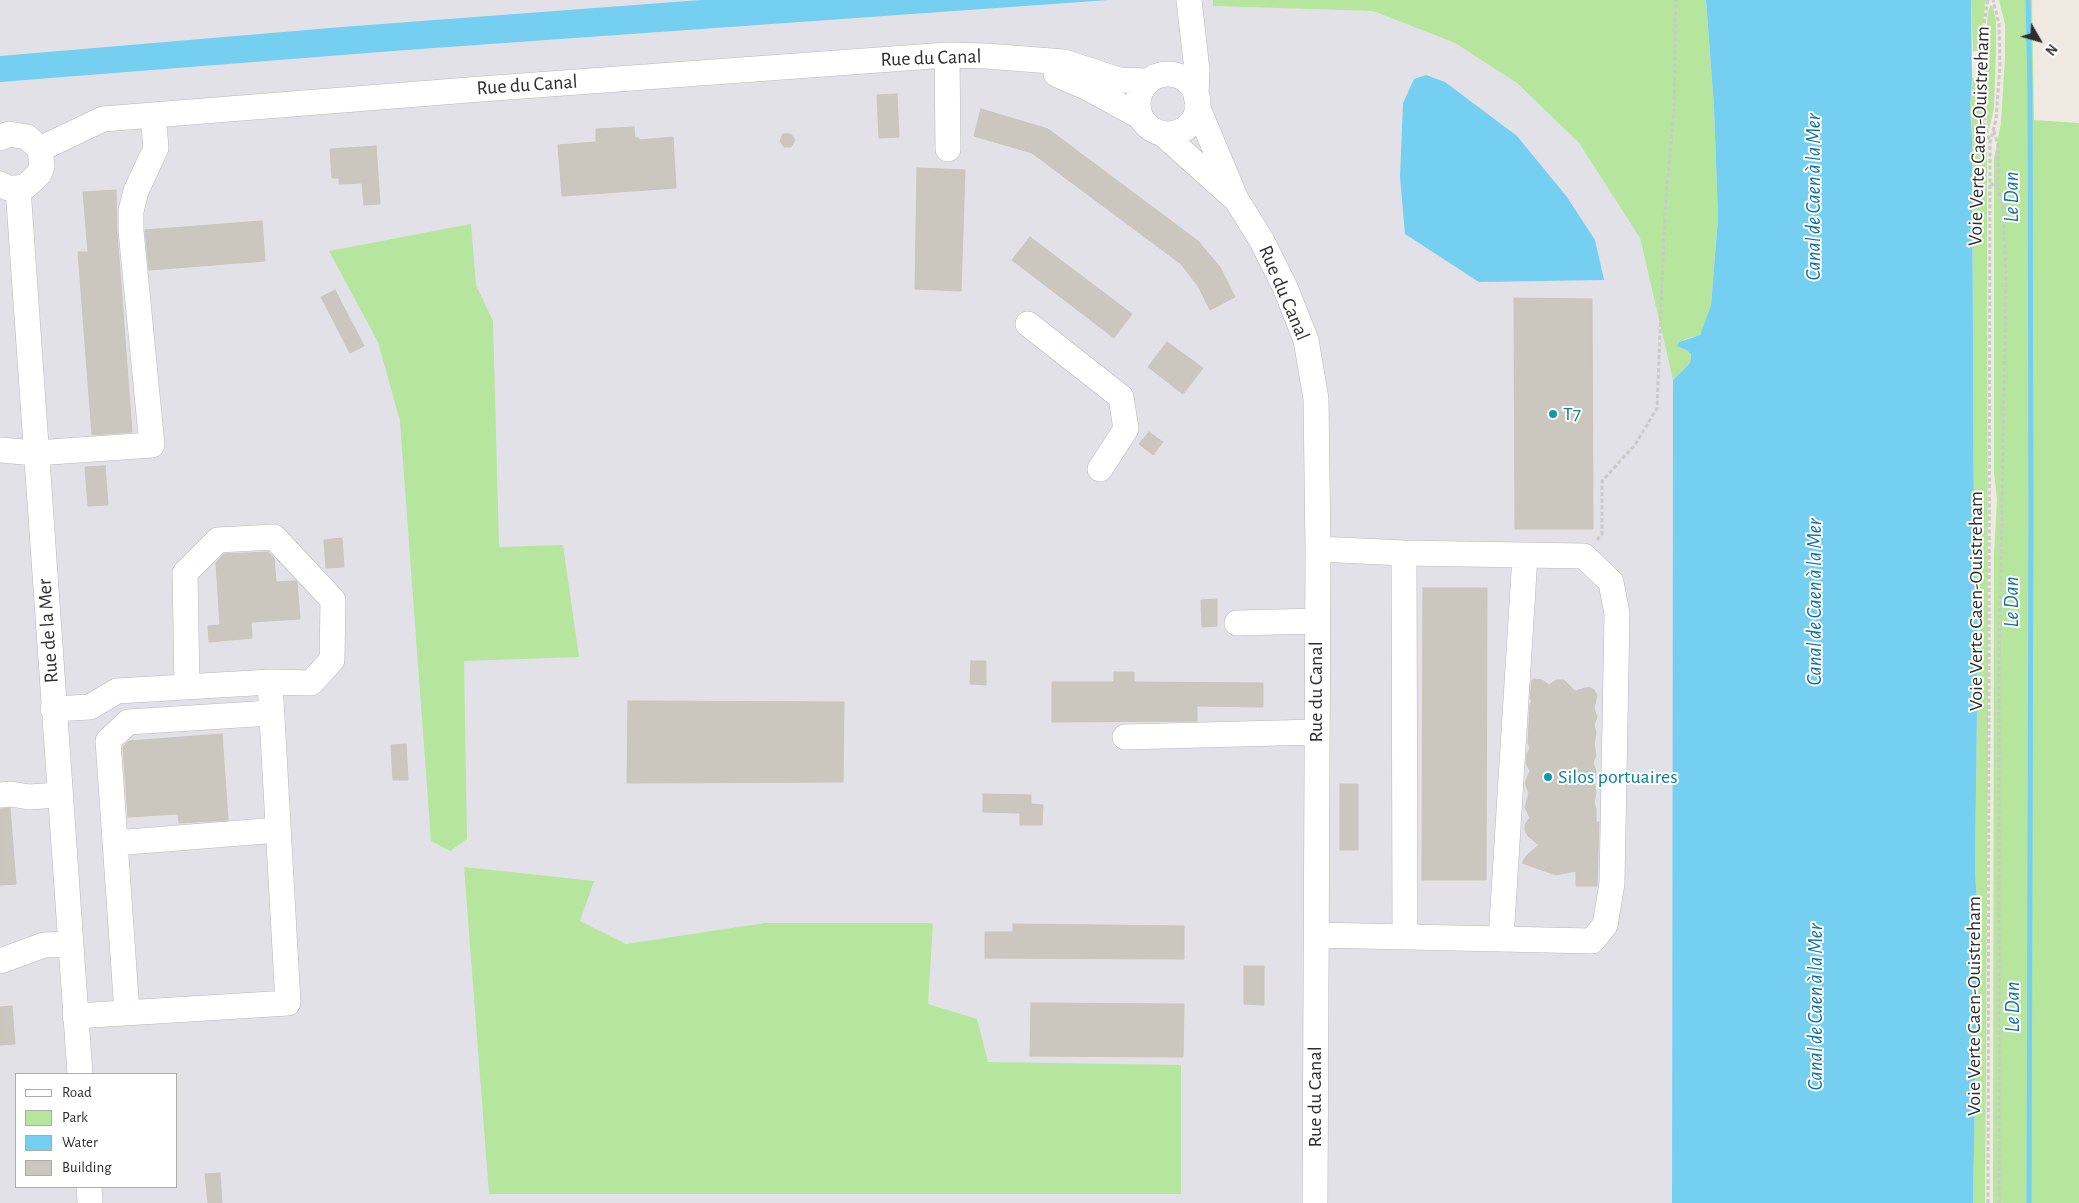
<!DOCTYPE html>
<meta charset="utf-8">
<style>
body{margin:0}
#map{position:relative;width:2079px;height:1203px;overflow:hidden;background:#efe9e1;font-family:"Alegreya Sans",sans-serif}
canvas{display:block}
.legend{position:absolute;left:15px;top:1073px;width:162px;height:115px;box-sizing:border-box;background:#fff;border:1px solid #ababab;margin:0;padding:6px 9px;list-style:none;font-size:15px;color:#2e2e2e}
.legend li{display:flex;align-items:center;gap:10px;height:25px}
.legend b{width:25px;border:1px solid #ababab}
.north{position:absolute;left:2014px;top:15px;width:50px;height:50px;-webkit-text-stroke:4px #fff;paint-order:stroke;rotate:128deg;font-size:14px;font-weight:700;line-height:20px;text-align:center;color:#2e2e2e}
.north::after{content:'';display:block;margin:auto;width:18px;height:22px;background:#2e2e2e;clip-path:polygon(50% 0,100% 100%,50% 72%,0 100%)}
</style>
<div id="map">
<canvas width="2079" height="1203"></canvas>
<ul class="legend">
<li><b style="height:6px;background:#fff"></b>Road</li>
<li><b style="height:14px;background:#b6e59e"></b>Park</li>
<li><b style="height:14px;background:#75cff0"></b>Water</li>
<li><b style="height:14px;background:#cbc7bf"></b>Building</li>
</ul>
<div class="north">N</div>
</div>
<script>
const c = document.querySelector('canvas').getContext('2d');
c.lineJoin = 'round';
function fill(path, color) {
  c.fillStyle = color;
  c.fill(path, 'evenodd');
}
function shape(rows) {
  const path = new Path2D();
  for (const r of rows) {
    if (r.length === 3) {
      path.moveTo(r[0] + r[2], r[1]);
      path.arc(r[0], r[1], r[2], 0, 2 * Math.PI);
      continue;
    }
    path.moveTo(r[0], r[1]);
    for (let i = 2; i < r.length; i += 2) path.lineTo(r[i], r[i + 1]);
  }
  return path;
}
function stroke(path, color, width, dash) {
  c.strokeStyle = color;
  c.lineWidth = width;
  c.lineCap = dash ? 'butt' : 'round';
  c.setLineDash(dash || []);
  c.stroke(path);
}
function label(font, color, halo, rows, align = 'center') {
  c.font = font + ' "Alegreya Sans",sans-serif';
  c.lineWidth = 4;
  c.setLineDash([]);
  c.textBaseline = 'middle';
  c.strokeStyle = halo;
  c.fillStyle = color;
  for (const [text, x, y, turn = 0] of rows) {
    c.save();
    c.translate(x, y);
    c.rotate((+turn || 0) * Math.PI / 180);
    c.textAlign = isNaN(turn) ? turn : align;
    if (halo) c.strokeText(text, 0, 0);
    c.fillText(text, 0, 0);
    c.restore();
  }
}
fill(shape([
 [0,0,1213,0,1214,6,1373,11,1455,43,1517,83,1579,143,1640,238,1673,380,1672,1203,0,1203],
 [16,1074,176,1074,176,1187,16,1187]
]), '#e3e1e8');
fill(shape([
 [1213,0,1706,0,1714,107,1718,218,1711,305,1700,335,1685,339,1677,346,1689,351,1691,354,1690,363,1673,380,1640,238,1579,143,1517,83,1455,43,1373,11,1213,6],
 [1971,0,1986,0,1979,51,1973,51],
 [1999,0,2032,0,2034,120,2079,123,2079,1203,1993,1203,1994,554,1997,499,1994,473,1994,159,2001,123,2005,57,2005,24],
 [1991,5,1993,7,1996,21,1996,46,1994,108,1989,130,1987,123,1983,77,1988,12],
 [1972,78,1978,78,1987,146,1988,734,1985,1203,1973,1203,1978,928,1975,867,1978,634,1974,553,1972,137,1970,109],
 [471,224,476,285,493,321,499,547,563,545,579,657,464,661,467,839,450,851,431,841,400,421,378,342,329,251],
 [464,867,594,881,580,921,626,944,765,923,933,923,928,1004,977,1019,988,1062,1181,1065,1181,1194,489,1194]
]), '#b6e59e');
fill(shape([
 [701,0,1109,0,406,50,0,82,0,56,342,27],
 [1706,0,1971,0,1972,78,1970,109,1972,137,1974,553,1978,634,1975,867,1978,928,1973,1203,1672,1203,1673,380,1690,363,1691,354,1688,351,1677,346,1679,342,1700,335,1711,305,1718,218,1714,107],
 [1426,75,1445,82,1517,136,1567,197,1595,240,1604,280,1479,282,1405,234,1400,177,1403,103,1414,79]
]), '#75cff0');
stroke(shape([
 [2028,0,2030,89,2031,514,2029,1203]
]), '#75cff0', 5);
const building = shape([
 [897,94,899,137,879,138,877,95,897,94],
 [981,109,1048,129,1198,241,1220,267,1235,297,1210,310,1198,286,1181,264,1032,153,974,136,981,109],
 [634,127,635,138,639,138,639,140,673,137,676,188,562,196,558,145,596,142,596,129,634,127],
 [783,134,791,134,795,140,791,147,784,147,780,141,783,134],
 [376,146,380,204,364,205,362,183,339,184,339,178,332,178,330,149,376,146],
 [917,168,965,170,961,291,915,289,917,168],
 [116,190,117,232,132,432,92,435,78,252,88,252,83,192,116,190],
 [262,221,265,261,149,270,145,230,262,221],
 [1030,237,1132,314,1114,338,1012,260,1030,237],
 [335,290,364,346,350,353,321,297,335,290],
 [1514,298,1592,299,1593,529,1515,529,1514,298],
 [1167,342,1203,368,1183,394,1148,367,1167,342],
 [1149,432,1163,442,1153,455,1139,444,1149,432],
 [105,466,108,505,88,506,85,467,105,466],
 [342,538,344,567,326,568,324,540,342,538],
 [268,552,274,558,276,582,295,581,297,582,300,619,251,622,252,638,209,642,208,626,220,625,216,563,224,554,268,552],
 [1423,588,1487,588,1486,880,1422,880,1423,588],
 [1217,599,1217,626,1202,627,1201,600,1217,599],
 [971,661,986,661,986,685,970,684,971,661],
 [1114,672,1134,672,1134,682,1263,683,1263,707,1197,706,1197,721,1052,722,1052,682,1114,682,1114,672],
 [1534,679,1542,680,1549,685,1556,680,1564,680,1575,691,1589,687,1594,690,1597,695,1594,708,1597,717,1594,725,1596,733,1594,744,1596,755,1593,763,1596,771,1594,782,1596,793,1594,802,1596,809,1596,822,1599,822,1597,886,1576,886,1576,871,1556,875,1522,863,1527,855,1539,845,1528,836,1525,830,1525,824,1530,818,1525,807,1529,793,1525,783,1530,771,1526,764,1527,754,1530,748,1528,743,1530,704,1532,702,1530,699,1532,680,1534,679],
 [628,701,844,702,843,782,627,783,628,701],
 [222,734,228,820,179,823,178,814,128,817,123,747,129,741,222,734],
 [406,744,408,780,393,780,391,745,406,744],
 [1340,784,1358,784,1358,850,1340,850,1340,784],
 [983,794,1031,795,1031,804,1043,805,1042,825,1020,825,1020,813,983,812,983,794],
 [10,808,16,884,0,885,0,809,10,808],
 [1013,924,1184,926,1184,959,985,958,985,932,1013,932,1013,924],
 [1244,966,1264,966,1264,1005,1244,1004,1244,966],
 [1031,1003,1184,1004,1183,1057,1030,1056,1031,1003],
 [12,1006,15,1044,0,1045,0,1007,12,1006],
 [220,1173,222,1203,208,1203,205,1174,220,1173]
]);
fill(building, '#cbc7bf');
stroke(building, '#cbc5ba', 1);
const minor = shape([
 [1189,0,1197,70,1196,96],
 [947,55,948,149],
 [1056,74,1088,88,1141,117],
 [1168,104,30],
 [1197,106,1236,199,1262,241,1285,287,1306,340,1316,399,1318,549,1315,1203],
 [1163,134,1232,196],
 [0,138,9,134,27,137,40,149,42,166,39,174,26,186,18,188,8,188,0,184],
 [40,149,103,119,481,89,947,55,986,56,1064,62,1119,80,1149,81],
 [18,188,80,1074],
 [1028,324,1121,397,1126,429,1100,469],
 [0,450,36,453,152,445,131,231,131,211,136,191,156,148,153,115],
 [1404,553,1405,936],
 [1237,623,1316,621],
 [187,687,185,573,218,540,274,537,333,600,332,660,311,683,270,682],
 [53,709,90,707,117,691,270,682,288,1003,75,1016],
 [1125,737,1316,732],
 [0,795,11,794,29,797,59,795],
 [115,843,278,830],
 [1317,935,1592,941,1605,925,1612,883,1617,614,1611,582,1584,556,1404,553,1318,549],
 [1501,939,1525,556],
 [0,961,44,945,69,944],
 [127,1013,108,741,128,722,271,713],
 [89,1187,90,1203]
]);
stroke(minor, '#b4b7c1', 26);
stroke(shape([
 [1988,0,1984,24,1981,78,1985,124,1990,143],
 [1994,131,1998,145,1998,189],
 [1991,183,1998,189,2003,209,2006,279,1999,667,1999,1203],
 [1597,540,1602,534,1602,481,1635,445,1657,408,1665,210,1674,109,1676,0],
 [1988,1203,1990,143,1996,119,2000,66,1999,24,1993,0]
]), '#c9c9c9', 3, [4, 2.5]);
stroke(minor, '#fff', 25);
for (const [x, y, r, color] of [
 [1553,414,5,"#0f9aa8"],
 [1548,777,5,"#0f9aa8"]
]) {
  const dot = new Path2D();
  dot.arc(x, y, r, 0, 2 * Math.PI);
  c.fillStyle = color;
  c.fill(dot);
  stroke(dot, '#fff', 2);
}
label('20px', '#2e2e2e', '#fff', [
 ["Rue du Canal",931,58,-2],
 ["Rue du Canal",527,85,-4],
 ["Voie Verte Caen-Ouistreham",1979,136,-88],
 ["Rue du Canal",1284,293,67],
 ["Voie Verte Caen-Ouistreham",1976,601,-90],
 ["Rue de la Mer",48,631,-94],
 ["Rue du Canal",1316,692,-90],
 ["Voie Verte Caen-Ouistreham",1974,1006,-90],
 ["Rue du Canal",1315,1097,-90]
]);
label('20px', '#0d838f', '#fff', [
 ["T7",1563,414],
 ["Silos portuaires",1558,777]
], 'left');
label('italic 21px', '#0d6fa3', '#fff', [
 ["Canal de Caen à la Mer",1814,197,-90],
 ["Le Dan",2012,197,-90],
 ["Canal de Caen à la Mer",1815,602,-90],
 ["Le Dan",2012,602,-90],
 ["Canal de Caen à la Mer",1816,1007,-90],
 ["Le Dan",2013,1007,-90]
]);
</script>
